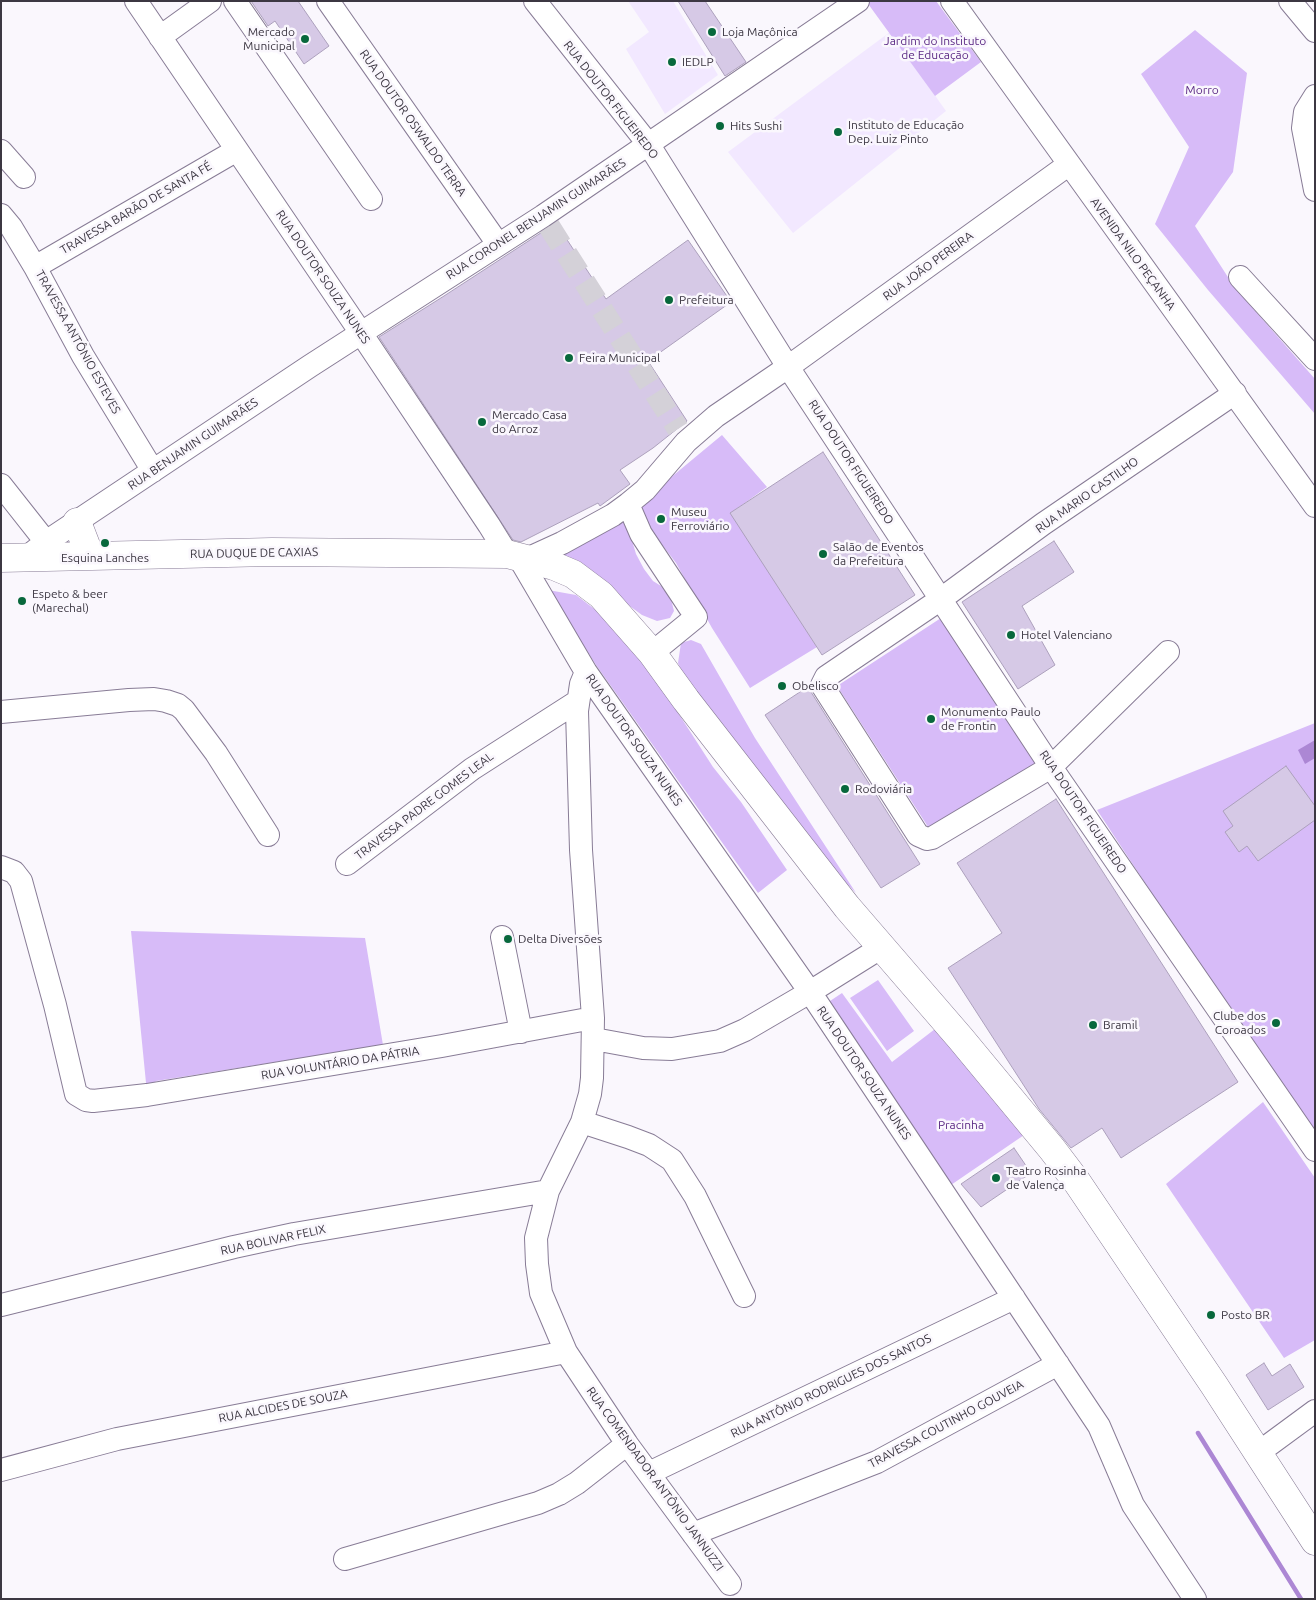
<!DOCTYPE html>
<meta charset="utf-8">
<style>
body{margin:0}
#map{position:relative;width:1316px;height:1600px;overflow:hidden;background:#faf7fd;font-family:Ubuntu,sans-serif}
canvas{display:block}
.frame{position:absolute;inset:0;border:2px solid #3c3742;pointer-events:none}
</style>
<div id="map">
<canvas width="1316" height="1600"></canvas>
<div class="frame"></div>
</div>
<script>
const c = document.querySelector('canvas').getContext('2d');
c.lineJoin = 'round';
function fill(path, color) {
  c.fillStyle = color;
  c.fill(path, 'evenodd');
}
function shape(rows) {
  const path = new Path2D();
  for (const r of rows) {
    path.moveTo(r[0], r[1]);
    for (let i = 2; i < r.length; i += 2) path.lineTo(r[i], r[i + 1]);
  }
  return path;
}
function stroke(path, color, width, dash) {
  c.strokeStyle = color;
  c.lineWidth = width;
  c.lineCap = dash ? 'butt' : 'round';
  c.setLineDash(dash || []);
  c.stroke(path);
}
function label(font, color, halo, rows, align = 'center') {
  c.font = font + ' Ubuntu,sans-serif';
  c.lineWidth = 5;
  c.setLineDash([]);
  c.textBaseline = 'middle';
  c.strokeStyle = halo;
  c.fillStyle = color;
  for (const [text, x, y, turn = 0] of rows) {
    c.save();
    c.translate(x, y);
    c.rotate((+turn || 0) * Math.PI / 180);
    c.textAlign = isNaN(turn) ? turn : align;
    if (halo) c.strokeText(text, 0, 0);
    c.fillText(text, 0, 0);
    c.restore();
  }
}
fill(shape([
 [628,1,673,1,718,75,665,114,626,49,649,32],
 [890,32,946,111,793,233,728,152]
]), '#f2e8ff');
fill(shape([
 [866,1,936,1,981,62,935,96],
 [1195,30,1247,73,1233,172,1195,226,1235,288,1315,379,1315,414,1208,290,1155,224,1189,147,1141,74],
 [722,435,767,487,731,513,817,647,750,688,712,628,676,563,634,508],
 [621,521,628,527,636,554,644,569,653,581,661,586,671,599,674,611,670,618,657,621,642,615,561,556],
 [548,590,576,595,614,624,642,657,713,767,741,802,787,870,758,893,596,665],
 [941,618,1036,764,932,833,837,686],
 [691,640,701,644,755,738,856,893,838,875,684,676,678,663,681,643],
 [1315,723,1315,1141,1097,810],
 [131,931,365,938,383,1045,156,1081,147,1093],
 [878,980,914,1031,887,1051,850,998],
 [842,993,892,1062,935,1029,1027,1133,948,1187,827,1003],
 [1263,1102,1315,1178,1315,1340,1284,1358,1166,1184]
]), '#d7bbf8');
fill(shape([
 [1315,740,1315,758,1305,764,1298,750]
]), '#ac87d4');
stroke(shape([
 [1198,1433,1301,1599]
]), '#ac87d4', 4.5);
const building = shape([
 [251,1,298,1,329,46,304,64,275,21,268,26,251,1],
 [678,1,705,1,746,62,725,76,678,1],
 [556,223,606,299,688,240,731,302,648,361,687,421,653,448,620,470,630,484,600,506,598,503,521,542,513,540,379,337,444,296,556,223],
 [823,452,915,595,822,655,730,513,823,452],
 [1054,541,1074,572,1022,606,1055,665,1018,689,962,602,1054,541],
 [809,686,811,692,920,864,881,888,765,715,809,686],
 [1286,766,1315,806,1315,820,1258,861,1247,846,1239,852,1225,832,1233,826,1223,811,1286,766],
 [1056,799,1238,1082,1121,1158,1102,1128,1071,1148,1039,1109,948,968,1002,933,957,863,1056,799],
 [1014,1148,1031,1173,981,1207,961,1184,1014,1148],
 [1264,1363,1272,1376,1290,1364,1304,1387,1268,1410,1246,1375,1264,1363]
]);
fill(building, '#d6c9e6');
stroke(building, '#aca0bc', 1);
stroke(shape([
 [549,226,678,429]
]), '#d4d1d8', 22, [22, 11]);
const minor = shape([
 [136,1,361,333,489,525,507,554],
 [235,1,371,199],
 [328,1,498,244],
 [535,1,649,145,788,367,1051,767,1315,1150],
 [952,1,1315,506],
 [1290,1,1315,31],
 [160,37,210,1],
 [1315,96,1305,112,1303,128,1315,190],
 [1,151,24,177],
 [1,215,11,227,35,267,83,356,153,471],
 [35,267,237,150],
 [1240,277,1315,359],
 [1,485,46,542],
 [628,504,641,534,696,617,652,653],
 [518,556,586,672,810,992,1099,1426,1133,1505,1195,1599],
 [27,557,46,542,310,366,543,216,858,1],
 [527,559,562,543,613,515,628,504,645,490,686,442,716,416,788,367,1068,165],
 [1168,652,1051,767,932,838,927,839,918,835,822,685,826,677,941,599,1043,524,1235,393],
 [586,672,581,684,577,711,581,850,593,1018,592,1078,590,1094,582,1122,548,1191,536,1238,537,1264,541,1293,566,1352,627,1444,730,1584],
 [1,712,129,700,154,699,166,701,178,705,184,710,216,753,268,835],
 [347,864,472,769,578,701],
 [1,867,14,872,21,881,55,1005,76,1094,86,1100,93,1101,147,1095,442,1046,593,1018],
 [502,937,521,1032],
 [594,1039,643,1048,672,1049,720,1041,745,1030,810,992,882,947],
 [582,1122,628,1137,649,1145,672,1160,695,1196,744,1296],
 [1,1305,234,1247,294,1234,548,1191],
 [1258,1453,1315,1411],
 [1,1470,117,1439,566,1352],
 [649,1473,1014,1298],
 [693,1534,877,1462,1058,1364],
 [345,1559,538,1503,559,1494,577,1483,627,1444]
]);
const major = shape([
 [77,522,90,556],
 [1,558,272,552,507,554,554,566,573,574,601,595,652,653,686,700,847,907,961,1039,1052,1149,1077,1182,1214,1385,1315,1541]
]);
stroke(minor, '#887c96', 24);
stroke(major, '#887c96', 29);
stroke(minor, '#fff', 22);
stroke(major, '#fff', 28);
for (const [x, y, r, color] of [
 [712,32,5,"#08683c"],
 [305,39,5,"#08683c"],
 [672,62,5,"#08683c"],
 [720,126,5,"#08683c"],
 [838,132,5,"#08683c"],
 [669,300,5,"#08683c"],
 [569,358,5,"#08683c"],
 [482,422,5,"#08683c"],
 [661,519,5,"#08683c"],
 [105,543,5,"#08683c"],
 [823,554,5,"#08683c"],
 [22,601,5,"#08683c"],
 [1011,635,5,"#08683c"],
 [782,686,5,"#08683c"],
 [931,719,5,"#08683c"],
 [845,789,5,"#08683c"],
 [508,939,5,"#08683c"],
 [1276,1023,5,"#08683c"],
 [1093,1025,5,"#08683c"],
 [996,1178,5,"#08683c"],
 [1211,1315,5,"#08683c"]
]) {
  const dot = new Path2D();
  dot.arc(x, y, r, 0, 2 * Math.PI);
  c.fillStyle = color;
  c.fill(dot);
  stroke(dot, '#faf7fd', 2);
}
label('12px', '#3c3742', '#faf7fd', [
 ["Mercado",295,32,"right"],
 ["Municipal",295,46,"right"],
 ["Loja Maçônica",722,32],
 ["IEDLP",682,62],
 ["Instituto de Educação",848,125],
 ["Dep. Luiz Pinto",848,139],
 ["Hits Sushi",730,126],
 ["Prefeitura",679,300],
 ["Feira Municipal",579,358],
 ["Mercado Casa",492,415],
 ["do Arroz",492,429],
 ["Museu",671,512],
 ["Ferroviário",671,526],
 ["Salão de Eventos",833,547],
 ["da Prefeitura",833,561],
 ["Esquina Lanches",105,558,"center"],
 ["Espeto & beer",32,594],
 ["(Marechal)",32,608],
 ["Hotel Valenciano",1021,635],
 ["Obelisco",792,686],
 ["Monumento Paulo",941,712],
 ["de Frontin",941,726],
 ["Rodoviária",855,789],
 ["Delta Diversões",518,939],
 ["Clube dos",1266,1016,"right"],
 ["Coroados",1266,1030,"right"],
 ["Bramil",1103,1025],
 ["Teatro Rosinha",1006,1171],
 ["de Valença",1006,1185],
 ["Posto BR",1221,1315]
], 'left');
label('12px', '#5b2984', '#faf7fd', [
 ["Jardim do Instituto",935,41],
 ["de Educação",935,55],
 ["Morro",1202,90],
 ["Pracinha",961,1125]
]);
label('12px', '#3c3742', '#faf7fd', [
 ["RUA DOUTOR FIGUEIREDO",611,100,52],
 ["RUA DOUTOR OSWALDO TERRA",413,123,55],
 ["TRAVESSA BARÃO DE SANTA FÉ",136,208,-30],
 ["RUA CORONEL BENJAMIN GUIMARÃES",536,219,-33],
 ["AVENIDA NILO PEÇANHA",1133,254,54],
 ["RUA JOÃO PEREIRA",928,266,-36],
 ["RUA DOUTOR SOUZA NUNES",323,277,56],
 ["TRAVESSA ANTÔNIO ESTEVES",78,342,61],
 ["RUA BENJAMIN GUIMARÃES",193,444,-34],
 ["RUA DOUTOR FIGUEIREDO",851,462,57],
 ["RUA MARIO CASTILHO",1087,495,-35],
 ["RUA DUQUE DE CAXIAS",254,553,-1],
 ["RUA DOUTOR SOUZA NUNES",634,740,55],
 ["TRAVESSA PADRE GOMES LEAL",424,806,-37],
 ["RUA DOUTOR FIGUEIREDO",1083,812,56],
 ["RUA VOLUNTÁRIO DA PÁTRIA",340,1063,-9],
 ["RUA DOUTOR SOUZA NUNES",864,1073,56],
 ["RUA BOLIVAR FELIX",273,1240,-12],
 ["RUA ANTÔNIO RODRIGUES DOS SANTOS",831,1386,-26],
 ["RUA ALCIDES DE SOUZA",283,1406,-11],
 ["TRAVESSA COUTINHO GOUVEIA",946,1424,-28],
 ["RUA COMENDADOR ANTÔNIO JANNUZZI",655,1479,54]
]);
</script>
